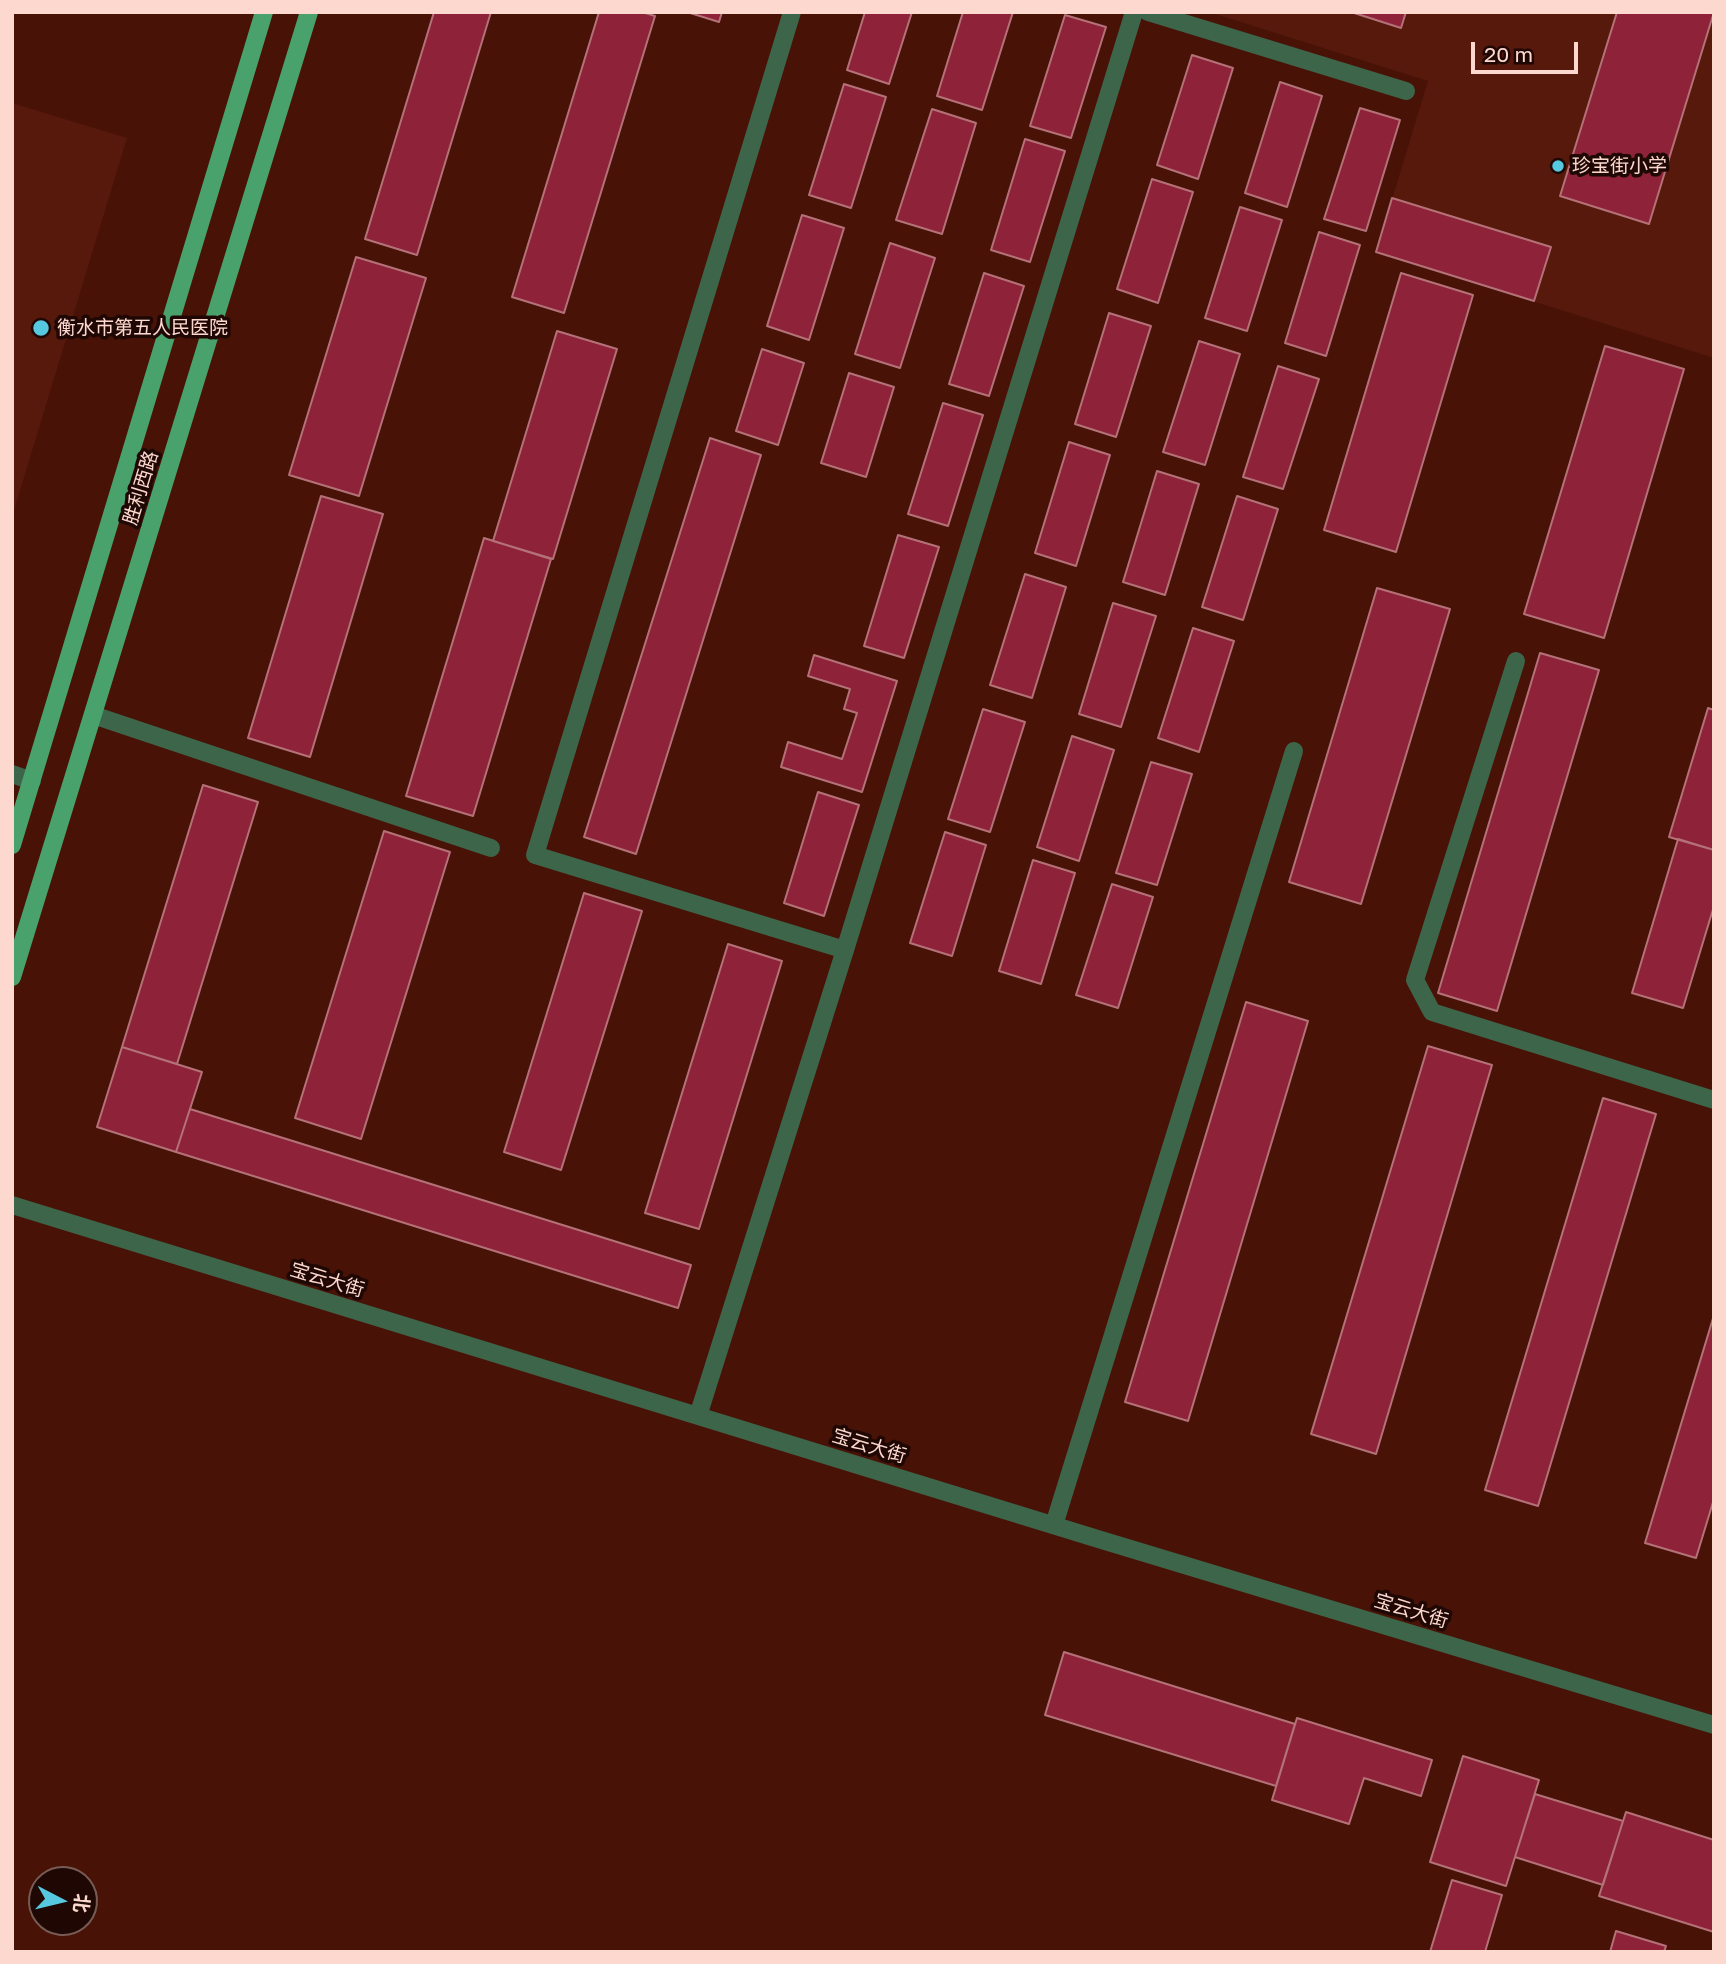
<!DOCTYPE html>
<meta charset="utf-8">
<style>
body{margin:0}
#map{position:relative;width:1726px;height:1964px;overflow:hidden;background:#481207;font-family:"Golos Text","Noto Sans SC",sans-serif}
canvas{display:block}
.frame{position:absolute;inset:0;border:14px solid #fcd8cf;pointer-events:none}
.north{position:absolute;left:28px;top:1866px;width:70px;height:70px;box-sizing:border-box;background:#1f0804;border:2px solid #775b55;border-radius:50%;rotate:97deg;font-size:19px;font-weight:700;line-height:28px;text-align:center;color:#fcd8cf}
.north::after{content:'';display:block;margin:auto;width:24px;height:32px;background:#56c9e1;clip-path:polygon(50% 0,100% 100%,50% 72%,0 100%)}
.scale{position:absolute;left:1471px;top:42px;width:107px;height:32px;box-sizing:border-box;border:4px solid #fcd8cf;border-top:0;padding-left:9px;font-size:21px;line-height:24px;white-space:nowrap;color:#fcd8cf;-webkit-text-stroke:5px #1f0804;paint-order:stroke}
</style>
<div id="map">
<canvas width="1726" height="1964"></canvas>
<div class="frame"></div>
<div class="north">北</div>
<div class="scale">20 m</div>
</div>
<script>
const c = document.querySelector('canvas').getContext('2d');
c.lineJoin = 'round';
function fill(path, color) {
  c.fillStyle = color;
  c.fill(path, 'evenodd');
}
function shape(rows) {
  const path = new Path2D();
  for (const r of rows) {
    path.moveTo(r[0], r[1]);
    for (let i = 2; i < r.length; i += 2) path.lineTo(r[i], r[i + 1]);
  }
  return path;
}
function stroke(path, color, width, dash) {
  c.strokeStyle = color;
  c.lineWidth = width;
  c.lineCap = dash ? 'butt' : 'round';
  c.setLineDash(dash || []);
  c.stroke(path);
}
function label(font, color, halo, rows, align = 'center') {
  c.font = font + ' "Golos Text","Noto Sans SC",sans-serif';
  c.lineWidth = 7;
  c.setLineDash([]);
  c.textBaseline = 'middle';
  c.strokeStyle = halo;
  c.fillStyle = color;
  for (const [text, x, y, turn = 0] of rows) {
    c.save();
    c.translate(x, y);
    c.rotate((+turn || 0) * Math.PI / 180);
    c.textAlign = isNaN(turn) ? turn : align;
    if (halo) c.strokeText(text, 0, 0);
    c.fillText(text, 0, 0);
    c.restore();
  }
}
fill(shape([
 [1209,12,1714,12,1714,358,1376,252,1428,81],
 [12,103,127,138,12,517]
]), '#57190c');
const building = shape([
 [434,12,491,12,417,255,365,239,434,12],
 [599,12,642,12,655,16,564,313,512,297,599,12],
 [687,12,722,12,719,22,687,12],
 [865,12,912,12,889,84,847,70,865,12],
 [963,12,1013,12,982,110,937,96,963,12],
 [1351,12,1406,12,1401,28,1351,12],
 [1617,12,1714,12,1649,224,1560,196,1617,12],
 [1065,15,1106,27,1071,138,1030,126,1065,15],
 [1192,55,1233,68,1198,179,1157,165,1192,55],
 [1280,82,1322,96,1287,207,1245,193,1280,82],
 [844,84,886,97,851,208,809,195,844,84],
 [1360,108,1400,120,1366,231,1324,219,1360,108],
 [932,109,976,123,942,234,896,220,932,109],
 [1025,139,1065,151,1030,262,991,250,1025,139],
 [1152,179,1193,192,1158,303,1117,289,1152,179],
 [1392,198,1551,247,1534,301,1376,252,1392,198],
 [1240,207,1282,220,1247,331,1205,318,1240,207],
 [802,215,844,228,809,340,767,326,802,215],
 [1319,232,1360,245,1326,356,1285,343,1319,232],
 [890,243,935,258,900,368,855,354,890,243],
 [356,257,426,278,359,496,289,475,356,257],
 [984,273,1024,286,989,396,949,384,984,273],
 [1401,273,1473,295,1396,552,1324,530,1401,273],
 [1109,313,1151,326,1116,437,1075,424,1109,313],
 [557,331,617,349,553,559,493,541,557,331],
 [1199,341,1240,354,1205,465,1163,452,1199,341],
 [1605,346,1684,369,1604,638,1524,614,1605,346],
 [762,349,804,363,778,445,736,431,762,349],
 [1278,366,1319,379,1283,489,1243,477,1278,366],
 [849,373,894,387,866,477,821,463,849,373],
 [943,403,983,415,948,526,908,514,943,403],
 [710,438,761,455,636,854,584,837,710,438],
 [1069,442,1110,455,1076,566,1035,553,1069,442],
 [1157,471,1199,484,1165,595,1123,582,1157,471],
 [321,496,383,514,310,757,248,738,321,496],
 [1237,496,1278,509,1243,620,1202,607,1237,496],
 [898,535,939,547,904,658,864,646,898,535],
 [484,538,551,559,473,816,406,796,484,538],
 [1025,574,1066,587,1032,698,990,685,1025,574],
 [1377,588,1450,609,1361,904,1289,882,1377,588],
 [1113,603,1156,616,1121,727,1079,714,1113,603],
 [1193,628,1234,641,1199,752,1158,738,1193,628],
 [1540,653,1599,670,1497,1011,1438,993,1540,653],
 [814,655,897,681,862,792,781,767,788,742,842,759,857,713,844,709,850,689,808,676,814,655],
 [1708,708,1714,710,1714,850,1669,837,1708,708],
 [983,709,1025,722,990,832,948,819,983,709],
 [1072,736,1114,750,1079,861,1037,847,1072,736],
 [1151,762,1192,774,1157,885,1116,873,1151,762],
 [203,785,258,802,177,1064,122,1047,203,785],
 [818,792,859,805,824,916,784,903,818,792],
 [384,831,450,852,361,1139,295,1118,384,831],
 [945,832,986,845,952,956,910,943,945,832],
 [1678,839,1714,850,1714,906,1683,1008,1632,993,1678,839],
 [1033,860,1075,873,1041,984,999,971,1033,860],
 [1112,884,1153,897,1118,1008,1076,995,1112,884],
 [584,893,642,911,561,1170,504,1152,584,893],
 [728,944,782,961,699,1229,645,1213,728,944],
 [1246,1002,1308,1021,1188,1421,1125,1402,1246,1002],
 [1428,1046,1492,1065,1376,1454,1311,1434,1428,1046],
 [122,1047,202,1072,176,1152,97,1127,122,1047],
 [1603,1098,1656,1114,1538,1506,1485,1490,1603,1098],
 [190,1109,691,1265,678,1308,176,1152,190,1109],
 [1714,1315,1714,1499,1696,1558,1645,1543,1714,1315],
 [1064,1652,1295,1724,1276,1786,1045,1715,1064,1652],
 [1297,1718,1432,1760,1421,1796,1364,1778,1349,1824,1272,1800,1297,1718],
 [1463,1756,1539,1780,1506,1886,1430,1862,1463,1756],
 [1535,1794,1623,1821,1603,1885,1515,1857,1535,1794],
 [1626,1812,1714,1840,1714,1932,1599,1896,1626,1812],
 [1452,1880,1502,1895,1485,1952,1430,1952,1452,1880],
 [1616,1931,1666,1946,1664,1952,1610,1952,1616,1931]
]);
fill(building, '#8d2238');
stroke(building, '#b47278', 2);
stroke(shape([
 [792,12,535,855,845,950],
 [1148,12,1406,91],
 [1516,661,1415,980,1432,1012,1714,1100],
 [93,715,491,848],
 [12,774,32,781],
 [12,1205,1098,1539,1714,1725],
 [698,1416,845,950,1134,12],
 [1054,1525,1294,751]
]), '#3d654a', 18);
stroke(shape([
 [12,845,264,12],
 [12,977,309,12]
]), '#49a26b', 18);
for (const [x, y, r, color] of [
 [1558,166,7,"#56c9e1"],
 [41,328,9,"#56c9e1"]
]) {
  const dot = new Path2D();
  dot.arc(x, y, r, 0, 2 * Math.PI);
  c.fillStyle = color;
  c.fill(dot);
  stroke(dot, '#1f0804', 2.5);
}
label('19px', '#fcd8cf', '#1f0804', [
 ["珍宝街小学",1572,166],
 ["衡水市第五人民医院",57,328]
], 'left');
label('19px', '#fcd8cf', '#1f0804', [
 ["胜利西路",141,488,-73],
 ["宝云大街",327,1280,17],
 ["宝云大街",869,1446,17],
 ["宝云大街",1411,1611,17]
]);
</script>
